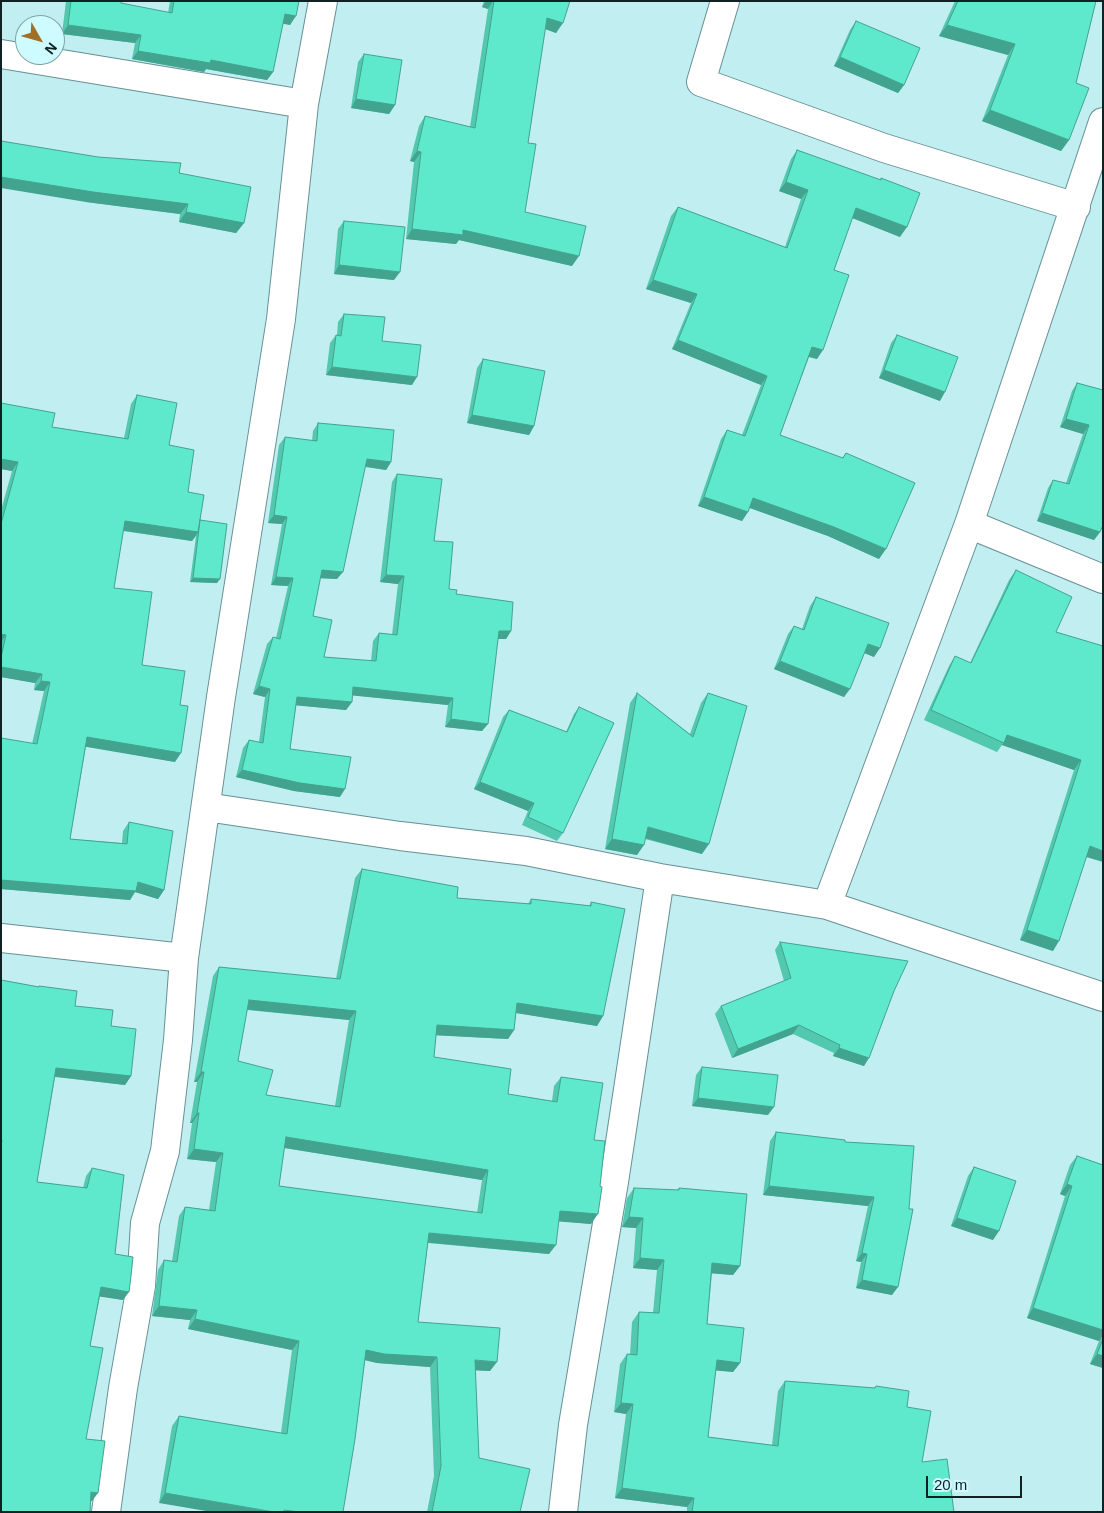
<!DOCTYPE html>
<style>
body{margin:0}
#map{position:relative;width:1104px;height:1513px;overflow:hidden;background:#c1eef1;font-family:Helvetica,sans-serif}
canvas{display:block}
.frame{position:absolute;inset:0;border:2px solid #102123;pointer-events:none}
.north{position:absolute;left:15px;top:15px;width:50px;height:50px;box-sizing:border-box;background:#cefbff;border:1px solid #82a4a7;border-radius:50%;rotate:128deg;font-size:14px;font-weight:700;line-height:20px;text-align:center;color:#102123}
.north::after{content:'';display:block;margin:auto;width:18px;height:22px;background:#a16f25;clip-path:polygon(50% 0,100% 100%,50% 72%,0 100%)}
.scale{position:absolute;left:926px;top:1476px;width:96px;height:22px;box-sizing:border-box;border:2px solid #102123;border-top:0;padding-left:6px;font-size:15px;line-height:18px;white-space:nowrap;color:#102123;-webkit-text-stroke:4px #cefbff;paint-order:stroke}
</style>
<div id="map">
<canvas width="1104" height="1513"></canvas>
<div class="frame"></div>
<div class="north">N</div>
<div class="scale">20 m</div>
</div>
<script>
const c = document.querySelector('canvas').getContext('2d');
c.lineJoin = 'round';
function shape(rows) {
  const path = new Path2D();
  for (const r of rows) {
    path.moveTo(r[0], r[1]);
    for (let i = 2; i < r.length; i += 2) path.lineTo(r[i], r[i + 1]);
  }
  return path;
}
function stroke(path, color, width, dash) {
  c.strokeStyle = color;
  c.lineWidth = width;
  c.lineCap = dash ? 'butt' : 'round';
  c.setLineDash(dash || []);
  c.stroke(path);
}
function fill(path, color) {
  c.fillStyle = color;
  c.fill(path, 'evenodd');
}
const street = shape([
 [725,1,701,82,884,148,1076,207],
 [1,54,304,104],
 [969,524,1103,579],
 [206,807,400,836,526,851,660,878,827,905,1103,997],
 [827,905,969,524,1103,122],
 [1,938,184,958,221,697,281,319,304,104,323,1],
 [106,1512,123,1388,141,1286,145,1223,165,1151,178,1040,184,958],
 [563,1512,573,1425,614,1182,660,878]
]);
stroke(street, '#669094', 30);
stroke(street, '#fff', 28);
fill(shape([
 [66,1,121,1,121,3,168,13,170,1,299,1,290,25,283,23,273,72,267,80,206,69,204,72,132,59,135,43,62,34],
 [484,1,570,1,556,33,545,29,528,143,525,212,572,266,459,240,456,244,406,239,414,162,410,161,419,126,425,116,470,127,488,9,482,7],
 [955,1,1096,1,1076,83,1069,140,1061,151,982,121,1008,55,939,36],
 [856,21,904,85,898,93,834,66,850,30],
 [364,54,395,105,389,114,351,108,358,62],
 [797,150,880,180,881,178,900,237,852,218,834,270,817,359,809,357,780,435,842,458,846,453,879,559,828,536,750,508,742,521,698,506,721,439,727,430,742,435,761,385,672,349,691,303,646,289,671,216,678,207,785,247,801,199,779,191,791,159],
 [179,173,244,223,236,233,179,222,180,214,86,202],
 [344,221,394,280,334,274,338,229],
 [344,314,412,385,326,375,330,343,336,335,337,336,338,322],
 [897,335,940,401,879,378,891,343],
 [483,359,534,426,529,435,467,423,477,368],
 [1077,383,1103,390,1100,532,1094,540,1037,521,1048,488,1053,480,1066,483,1083,434,1060,427,1072,391],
 [137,395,169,445,200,521,217,583,190,582,196,536,192,541,123,531,114,588,142,665,180,705,175,762,86,746,70,839,122,843,123,831,129,822,164,890,158,899,135,892,130,900,1,889,1,738,32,744,44,691,34,690,35,683,1,677,1,510,12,471,1,469,1,403,52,427,124,438,131,404],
 [318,423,391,462,386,470,365,467,337,579,320,578,313,616,324,657,371,661,373,641,379,633,392,635,398,584,380,582,392,482,397,474,434,541,449,589,511,631,506,639,498,639,482,731,445,727,448,705,352,695,352,702,346,710,296,705,290,749,340,797,294,791,236,777,243,748,249,740,259,742,265,697,253,694,267,644,273,637,276,638,288,586,271,585,282,524,268,523,279,445,285,437,312,441,313,431],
 [1016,570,1056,632,1103,646,1086,857,1053,951,1020,940,1074,770,1002,745,997,752,924,720,949,666,955,656,970,663,1009,580],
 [816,597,874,657,864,653,844,697,774,669,788,634,794,626,802,629,810,606],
 [637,693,690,734,701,703,708,693,702,854,645,839,637,855,605,849,630,703],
 [579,707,563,833,557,841,522,825,528,811,474,789,503,717,509,710,566,732,574,714],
 [362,869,457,898,528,904,531,899,589,906,591,902,603,1016,597,1026,516,1013,514,1030,508,1039,436,1035,434,1057,508,1094,552,1101,554,1086,561,1077,594,1140,591,1224,559,1221,549,1254,428,1243,418,1322,490,1371,475,1370,479,1458,520,1512,427,1512,434,1476,430,1367,377,1363,365,1360,355,1439,159,1503,172,1426,179,1416,281,1433,292,1350,188,1329,190,1320,152,1316,158,1270,164,1260,172,1261,179,1216,185,1207,209,1210,216,1162,187,1159,192,1123,190,1123,197,1082,194,1082,213,976,219,967,336,979,355,878],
 [247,1010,349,1020,335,1106,266,1095,238,1061],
 [284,1148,482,1180,477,1213,279,1186],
 [780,942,894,991,864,1066,833,1056,834,1053,793,1034,732,1058,715,1014,721,1006,784,981,775,950],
 [1,980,38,987,39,986,111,1026,131,1076,125,1085,55,1077,37,1182,83,1188,86,1176,92,1168,115,1254,123,1300,100,1296,90,1346,86,1439,92,1501,1,1512],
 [702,1067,768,1115,692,1106,696,1075],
 [776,1132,845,1142,914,1146,892,1295,856,1288,861,1262,856,1261,868,1206,763,1195,770,1141],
 [1077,1156,1103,1165,1103,1368,1090,1364,1099,1341,1027,1318,1065,1196,1060,1194,1070,1165],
 [974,1167,993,1240,951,1226,968,1176],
 [634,1188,677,1190,679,1188,740,1266,733,1275,712,1273,707,1324,740,1363,733,1372,716,1370,708,1437,772,1445,778,1391,785,1381,874,1388,876,1386,907,1407,922,1462,954,1512,687,1512,687,1507,615,1498,626,1414,614,1412,620,1364,627,1354,630,1355,632,1322,639,1312,653,1313,657,1270,633,1268,636,1228,622,1227,627,1198]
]), '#52c8af');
fill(shape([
 [486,1,493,1,488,9,482,7],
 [285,14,296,16,290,25,279,23],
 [547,18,563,23,556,33,540,27],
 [68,25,141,35,135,43,62,34],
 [947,25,1015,44,1008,55,939,36],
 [138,51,211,60,273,72,267,80,206,69,204,72,132,59],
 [840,57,904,85,898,93,834,66],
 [356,99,395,105,389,114,351,108],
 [990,110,1069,140,1061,151,982,121],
 [417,151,421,152,414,162,410,161],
 [1,177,188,204,180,214,86,202,1,188],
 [786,182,808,190,801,199,779,191],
 [856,208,907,227,900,237,850,217],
 [186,212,244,223,236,233,179,222],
 [412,229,463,230,579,256,572,266,459,240,456,244,406,239],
 [339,265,400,272,394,280,334,274],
 [653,280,697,294,691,303,646,289],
 [678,340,767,376,761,385,672,349],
 [812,347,823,350,817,359,806,356],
 [332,367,417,377,412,385,326,375],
 [884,370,945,392,940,401,879,378],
 [472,415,534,426,529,435,467,423],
 [1066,419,1089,425,1083,434,1060,427],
 [1,459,18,462,12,471,1,469],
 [367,459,391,462,386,470,362,466],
 [704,497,748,512,742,521,698,506],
 [753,498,834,527,886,549,879,559,828,536,747,507],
 [1042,513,1100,532,1094,540,1037,521],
 [274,515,287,517,282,524,268,523],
 [125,521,198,532,192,541,119,530],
 [322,570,343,572,337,579,316,578],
 [386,575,404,576,398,584,380,582],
 [276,577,293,578,288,586,271,585],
 [193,578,220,579,217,583,190,582],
 [499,631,511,631,506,639,494,639],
 [1,634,6,635,1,642],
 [868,644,880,648,874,657,862,652],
 [780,661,850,689,844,697,774,669],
 [1,667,42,674,35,683,1,677],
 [41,681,50,682,44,691,34,690],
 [259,686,270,689,265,697,253,694],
 [353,687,453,698,448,705,348,695],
 [297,697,352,702,346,710,292,705],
 [451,719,488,724,482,731,445,727],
 [1007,735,1081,760,1074,770,1002,745],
 [87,737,181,753,175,762,81,746],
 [242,770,345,789,340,797,294,791,236,777],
 [480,782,534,803,528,811,474,789],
 [648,827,709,844,702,854,641,837],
 [612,839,644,845,637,855,605,849],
 [1090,846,1103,851,1103,862,1083,856],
 [1,880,138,882,164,890,158,899,135,892,130,900,1,889],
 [1027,930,1059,941,1053,951,1020,940],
 [249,1000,356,1011,349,1020,242,1009],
 [517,1003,603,1016,597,1026,510,1012],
 [437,1025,514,1030,508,1039,430,1035],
 [799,1025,793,1034,732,1058,738,1049],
 [839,1048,869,1058,864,1066,833,1056],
 [56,1068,131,1076,125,1085,50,1076],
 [201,1072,204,1072,197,1082,194,1082],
 [698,1098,774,1107,768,1115,692,1106],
 [197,1113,199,1113,192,1123,190,1123],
 [286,1137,488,1170,482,1180,279,1147],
 [194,1149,223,1153,216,1162,187,1159],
 [1067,1184,1072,1186,1065,1196,1060,1194],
 [769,1186,874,1197,868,1206,763,1195],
 [560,1211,598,1214,591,1224,553,1221],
 [629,1217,643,1218,636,1228,622,1227],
 [957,1218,999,1231,993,1240,951,1226],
 [429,1233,556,1245,549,1254,422,1242],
 [862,1253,867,1254,861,1262,856,1261],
 [640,1258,664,1260,657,1270,633,1268],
 [712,1263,740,1266,733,1275,706,1273],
 [862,1280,898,1287,892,1295,856,1288],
 [101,1287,129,1292,123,1300,96,1296],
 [159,1306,197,1310,190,1320,152,1316],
 [1033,1308,1103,1330,1103,1335,1099,1341,1027,1318],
 [195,1319,299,1341,292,1350,188,1329],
 [366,1350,437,1357,430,1367,377,1363,360,1359],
 [1097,1354,1103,1356,1103,1368,1090,1364],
 [475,1360,497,1362,490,1371,468,1370],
 [717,1360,740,1363,733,1372,710,1370],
 [621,1403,633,1404,626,1414,614,1412],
 [622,1488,694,1498,687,1507,615,1498],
 [91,1492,98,1493,92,1501,85,1500],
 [165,1493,274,1512,212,1512,159,1503]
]), '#42a38f');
const building = shape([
 [71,1,121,1,121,3,172,13,174,1,299,1,296,16,285,14,273,72,211,60,210,63,138,51,141,35,68,25,71,1],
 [494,1,570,1,563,23,547,18,528,143,536,144,525,212,586,226,579,256,463,230,463,235,412,229,421,152,417,151,425,116,475,128,494,1],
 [958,1,1096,1,1076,83,1089,88,1069,140,990,110,1015,44,947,25,958,1],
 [856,21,920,48,904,85,840,57,856,21],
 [364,54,402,60,395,105,356,99,364,54],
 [1,141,98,157,181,163,179,173,251,187,244,223,186,212,188,204,93,192,1,177,1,141],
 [797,150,881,180,881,178,920,193,907,227,856,208,834,270,849,275,823,350,812,347,780,435,843,458,846,453,915,483,886,549,834,527,753,498,748,512,704,497,727,430,745,436,767,376,678,340,697,294,653,280,678,207,787,248,808,190,786,182,797,150],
 [344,221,405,227,400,272,339,265,344,221],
 [344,314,385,317,382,341,421,345,417,377,332,367,336,335,341,336,344,314],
 [897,335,958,357,945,392,884,370,897,335],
 [483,359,545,371,534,426,472,415,483,359],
 [1077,383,1103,390,1103,525,1100,532,1042,513,1053,480,1069,484,1089,425,1066,419,1077,383],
 [137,395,177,403,169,445,194,450,188,492,204,495,198,532,125,521,114,588,152,592,142,665,185,671,180,705,188,706,181,753,87,737,70,839,127,844,129,822,173,831,164,890,138,882,136,891,1,880,1,738,37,744,50,682,41,681,42,674,1,667,1,657,6,635,1,634,1,524,18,462,1,459,1,403,55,413,52,427,128,439,137,395],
 [318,423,394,430,391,462,367,459,343,572,322,570,313,616,332,620,324,657,376,661,379,633,397,635,404,576,386,575,397,474,442,479,434,541,453,542,449,589,457,590,456,594,513,602,511,631,499,631,488,724,451,719,453,698,353,687,352,702,297,697,290,749,351,757,345,789,300,783,242,770,249,740,263,743,270,689,259,686,273,637,280,639,293,578,276,577,287,517,274,515,285,437,317,441,318,423],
 [200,520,227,524,220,579,193,578,200,520],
 [1016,570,1072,597,1056,632,1103,646,1103,851,1090,846,1059,941,1027,930,1081,760,1007,735,1004,743,931,710,955,656,971,663,1016,570],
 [816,597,889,623,880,648,868,644,850,689,780,661,794,626,804,630,816,597],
 [637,693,693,737,708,693,747,706,709,844,648,827,644,845,612,839,637,693],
 [579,707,614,723,563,833,528,817,534,803,480,782,509,710,567,732,579,707],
 [362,869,458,887,457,898,531,904,531,899,591,906,591,902,625,909,603,1016,517,1003,514,1030,437,1025,434,1057,511,1069,508,1094,557,1102,561,1077,603,1083,594,1140,605,1141,600,1186,602,1187,598,1214,560,1211,556,1245,429,1233,418,1322,500,1328,497,1362,475,1360,479,1458,530,1469,520,1512,432,1512,441,1466,437,1357,384,1354,366,1350,355,1439,343,1512,299,1512,284,1510,284,1512,274,1512,165,1493,179,1416,287,1434,299,1341,195,1319,197,1310,159,1306,164,1260,177,1262,185,1207,215,1211,223,1153,194,1149,199,1113,197,1113,204,1072,201,1072,219,967,340,979,362,869],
 [249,1000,356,1011,340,1107,266,1095,273,1070,238,1061,249,1000],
 [286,1137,488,1170,482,1213,279,1186,286,1137],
 [780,942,908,961,894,991,869,1058,839,1048,840,1045,799,1025,738,1049,721,1006,791,978,780,942],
 [1,980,39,987,39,986,77,991,75,1006,113,1010,111,1026,136,1029,131,1076,56,1068,37,1182,87,1188,92,1168,124,1175,115,1254,133,1257,131,1276,129,1292,101,1287,90,1346,103,1348,86,1439,105,1441,98,1493,91,1492,90,1512,1,1512,1,1146,2,1140,1,1140,1,980],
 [702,1067,778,1075,774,1107,698,1098,702,1067],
 [776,1132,845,1140,845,1142,914,1146,909,1209,913,1209,898,1287,862,1280,867,1254,862,1253,874,1197,769,1186,776,1132],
 [1077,1156,1103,1165,1103,1330,1033,1308,1072,1186,1067,1184,1077,1156],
 [974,1167,1016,1181,999,1231,957,1218,974,1167],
 [634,1188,679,1190,679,1188,747,1194,740,1266,712,1263,707,1324,744,1328,740,1363,717,1360,708,1437,778,1446,785,1381,875,1388,876,1386,909,1391,907,1407,931,1411,922,1462,947,1459,954,1512,692,1512,694,1498,622,1488,633,1404,621,1403,627,1354,637,1355,639,1312,659,1313,664,1260,640,1258,643,1218,629,1217,634,1188],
 [1103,1339,1103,1356,1097,1354,1103,1339]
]);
fill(building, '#5fe9cc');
stroke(building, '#42a38f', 1);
</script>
